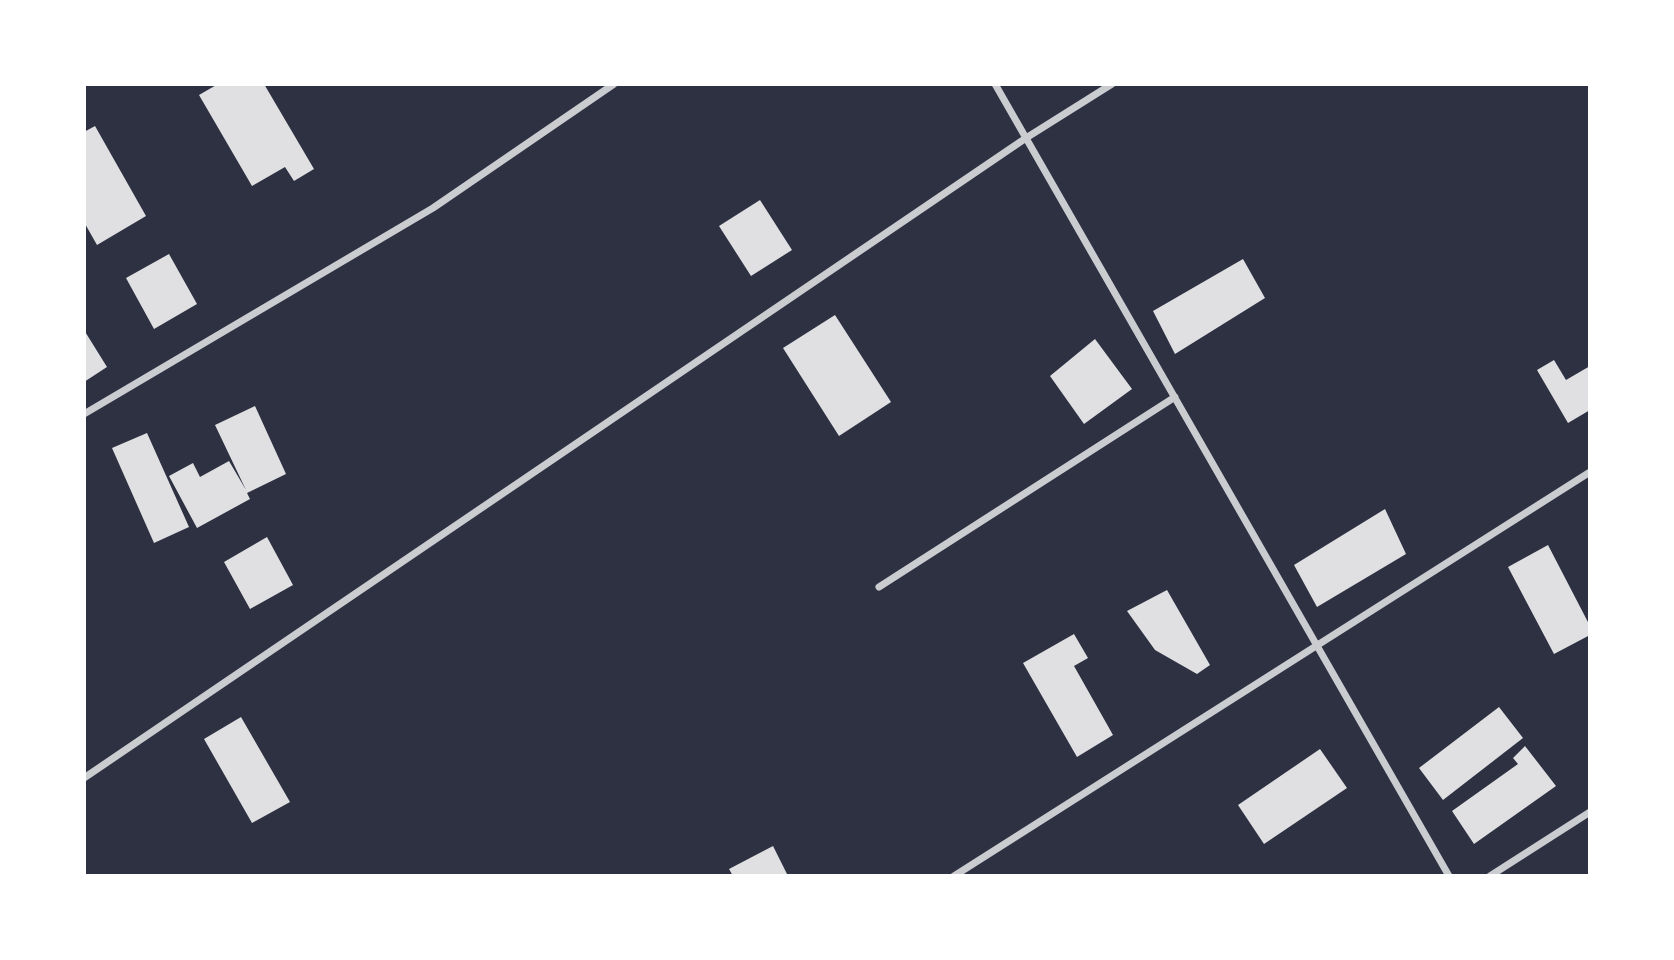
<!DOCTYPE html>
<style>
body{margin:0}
#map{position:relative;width:1674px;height:960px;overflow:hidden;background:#2d3142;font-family:Barlow,sans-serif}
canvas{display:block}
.frame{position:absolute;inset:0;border:86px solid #fff;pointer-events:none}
</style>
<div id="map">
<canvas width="1674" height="960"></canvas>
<div class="frame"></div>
</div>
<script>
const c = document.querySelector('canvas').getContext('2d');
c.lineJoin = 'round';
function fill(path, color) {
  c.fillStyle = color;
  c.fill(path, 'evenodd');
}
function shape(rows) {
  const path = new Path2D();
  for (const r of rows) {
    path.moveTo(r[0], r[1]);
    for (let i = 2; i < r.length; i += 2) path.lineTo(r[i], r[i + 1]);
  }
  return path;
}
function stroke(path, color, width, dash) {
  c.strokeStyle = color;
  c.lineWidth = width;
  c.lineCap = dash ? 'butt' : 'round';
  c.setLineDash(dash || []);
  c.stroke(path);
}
fill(shape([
 [218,84,264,84,314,169,294,181,285,167,252,186,199,95],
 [95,126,146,216,97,245,84,222,84,132],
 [760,200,792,250,751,276,719,226],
 [169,254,197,304,154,329,126,278],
 [1243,259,1265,298,1175,354,1153,311],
 [835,315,891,402,839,436,783,348],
 [84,330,107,367,84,382],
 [1095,339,1132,389,1084,424,1050,376],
 [1554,360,1566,380,1590,366,1590,410,1568,423,1537,370],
 [255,406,286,474,247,493,250,499,197,528,169,476,193,463,200,477,229,461,246,490,215,425],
 [147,433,189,527,154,543,112,448],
 [1385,509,1406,554,1317,607,1294,565],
 [267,537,293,585,250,609,224,562],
 [1548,545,1590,626,1590,635,1554,654,1508,567],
 [1167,590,1210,665,1197,674,1155,650,1127,611],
 [1074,634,1088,658,1074,666,1113,735,1077,757,1023,663],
 [1499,707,1523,738,1443,800,1419,768],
 [241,717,290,802,252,823,204,739],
 [1525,746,1556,786,1474,844,1452,811,1518,764,1513,758],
 [1320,749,1347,788,1264,844,1238,805],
 [773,846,788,876,733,876,729,869]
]), '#e0e0e3');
stroke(shape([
 [995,84,1449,876],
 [84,414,433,208,614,84],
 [879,587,1175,397],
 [84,778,1026,138,1112,84],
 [954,876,1590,472],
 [1490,876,1590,812]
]), '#caccd0', 7);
</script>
